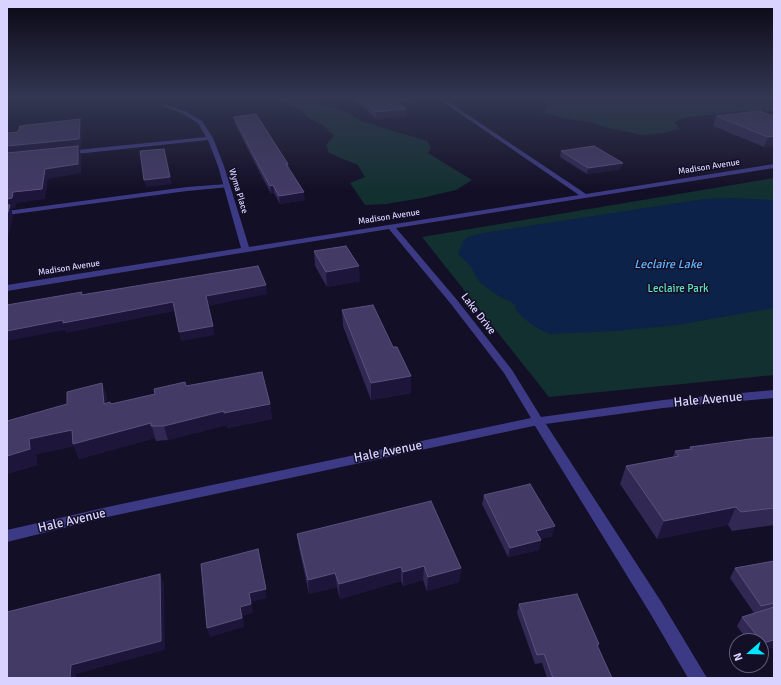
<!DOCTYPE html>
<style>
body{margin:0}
#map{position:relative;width:781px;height:685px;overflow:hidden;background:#130f26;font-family:Signika,sans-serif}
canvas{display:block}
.frame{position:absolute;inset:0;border:8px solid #d9d4ff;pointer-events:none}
.north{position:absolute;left:729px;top:633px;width:40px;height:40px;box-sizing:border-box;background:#130f26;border:1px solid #625e7d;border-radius:50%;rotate:250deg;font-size:11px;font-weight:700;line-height:16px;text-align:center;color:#d9d4ff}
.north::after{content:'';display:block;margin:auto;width:14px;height:18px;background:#00e5ff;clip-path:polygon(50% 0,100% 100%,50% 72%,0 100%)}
</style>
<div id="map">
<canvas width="781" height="685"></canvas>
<div class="frame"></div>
<div class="north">N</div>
</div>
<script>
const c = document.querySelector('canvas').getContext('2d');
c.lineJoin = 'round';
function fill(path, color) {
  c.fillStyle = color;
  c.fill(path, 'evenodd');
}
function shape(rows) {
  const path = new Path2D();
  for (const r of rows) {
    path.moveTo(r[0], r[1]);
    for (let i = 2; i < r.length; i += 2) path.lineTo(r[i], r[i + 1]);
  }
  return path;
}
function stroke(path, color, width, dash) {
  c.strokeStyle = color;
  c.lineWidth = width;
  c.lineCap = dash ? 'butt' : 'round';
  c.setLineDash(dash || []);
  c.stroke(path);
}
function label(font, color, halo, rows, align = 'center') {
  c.font = font + ' Signika,sans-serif';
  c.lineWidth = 3;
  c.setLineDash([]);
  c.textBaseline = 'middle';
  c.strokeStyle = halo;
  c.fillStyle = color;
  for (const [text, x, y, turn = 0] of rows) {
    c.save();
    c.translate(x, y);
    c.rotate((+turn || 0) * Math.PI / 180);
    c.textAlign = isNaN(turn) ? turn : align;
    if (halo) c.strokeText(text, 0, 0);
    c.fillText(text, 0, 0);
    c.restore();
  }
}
fill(shape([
 [272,97,307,97,321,104,344,111,361,121,427,141,431,147,428,153,472,180,456,190,422,198,386,204,365,205,350,183,365,177,358,165,329,153,326,145,334,136,324,126,309,118,299,109],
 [553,97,708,97,774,103,774,111,746,111,687,117,674,122,680,129,664,133,643,135,607,128,591,122,568,119,543,113,548,105,556,98],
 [774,178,774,375,549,397,422,237]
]), '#12302f');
fill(shape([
 [733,198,774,200,774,308,677,325,617,331,550,334,535,327,521,316,515,309,515,305,510,301,500,297,479,282,471,267,458,254,463,241,468,237,483,233,704,199]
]), '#0c2248');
fill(shape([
 [227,184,229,185,229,187,187,191,7,215,7,211,187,187,227,184],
 [538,417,542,418,662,603,707,678,688,678,650,613,532,421,534,418,538,417]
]), '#3d3a85');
fill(shape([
 [436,97,441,97,586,194,774,164,774,168,396,228,457,300,512,370,541,417,663,400,774,390,774,398,663,408,538,425,112,516,7,542,7,530,112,506,531,418,504,373,451,304,389,229,7,291,7,285,241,248,218,166,208,140,67,155,64,153,67,151,206,137,198,123,181,113,162,106,164,104,185,111,202,121,213,138,224,166,249,247,579,195,436,97]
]), '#3d3a85');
fill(shape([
 [352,97,406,97,409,105,401,106,406,116,376,119],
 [716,116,774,116,774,146,764,147,713,126],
 [234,117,288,164,289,169,305,200,280,204,274,193,271,194,260,173,235,124],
 [561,151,621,169,587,174,560,157],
 [314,251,360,281,327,287,315,266],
 [342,310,411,376,411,393,371,400,343,326],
 [102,383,107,398,107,403,111,404,155,394,186,386,270,404,272,419,227,428,227,425,168,440,156,441,155,438,79,459,74,446,36,454,37,465,7,474,67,404],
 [774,437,774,525,732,531,728,525,657,539,620,484,626,466,673,457,675,451,689,450,690,447],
 [484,495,552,536,540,539,541,540,539,550,508,557,482,504],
 [297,534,461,568,459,582,427,591,423,580,403,586,401,581,340,599,337,587,309,594,299,548],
 [774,561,774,647,761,651,761,641,748,641,737,626,742,617,754,613,730,578,735,568],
 [519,604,599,644,598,647,612,678,547,678,542,663,535,664,517,613]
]), '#312854');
fill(shape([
 [409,99,409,105,395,107,395,100],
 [406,109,406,116,376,119,376,112],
 [80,119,82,128,81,148,79,148,81,155,81,173,48,179,45,199,17,203,15,208,11,209,13,216,7,242,7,146],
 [774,136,774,146,764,147,768,137],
 [623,163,621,169,587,174,588,168],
 [170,177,172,184,146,187,144,180],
 [273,185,274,193,271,194,270,186],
 [304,192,305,200,280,204,279,196],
 [359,266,360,281,327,287,326,272],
 [266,285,267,294,208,306,206,296],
 [173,302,175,311,66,333,65,330,7,341,7,331,63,320],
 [213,326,215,335,181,341,179,332],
 [411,376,411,393,371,400,371,383],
 [102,383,107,398,109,418,104,404],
 [270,404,272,419,227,428,227,425,168,440,164,426,224,411],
 [151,423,155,438,79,459,74,446,36,454,37,465,7,474,7,456,29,439,72,430],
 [736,507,728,525,657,539,664,521],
 [555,526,552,536,534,540,536,531],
 [541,540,539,550,508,557,510,548],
 [258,549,267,598,251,602,253,613,243,616,244,627,210,637,207,628,240,607,249,593],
 [424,566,423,580,403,586,403,572],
 [401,567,401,581,340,599,339,584],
 [461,568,459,582,427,591,428,577],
 [335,573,337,587,309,594,308,580],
 [160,574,164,584,165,650,76,674,76,678,70,678,71,665],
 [774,640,774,647,761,651,761,646,763,643]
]), '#1d163a');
const building = shape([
 [359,97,406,97,409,99,395,100,406,109,376,112,359,97],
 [759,111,774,116,774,136,768,137,716,116,759,111],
 [256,114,288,164,286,164,304,192,279,196,273,185,270,186,259,166,234,117,256,114],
 [80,119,79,139,7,146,7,133,18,132,20,126,80,119],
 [78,146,78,164,45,169,42,189,13,192,12,198,7,199,7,153,78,146],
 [594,146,623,163,588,168,561,151,594,146],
 [164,149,170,177,144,180,140,151,164,149],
 [7,205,10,205,7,215,7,205],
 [346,246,359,266,326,272,314,251,346,246],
 [258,266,266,285,206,296,213,326,179,332,173,302,63,323,63,320,7,331,7,305,82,292,81,295,258,266],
 [373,305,393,347,397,347,411,376,371,383,342,310,373,305],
 [262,372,270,404,224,413,224,411,164,426,151,426,151,423,73,444,72,430,29,439,30,449,7,456,7,421,67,404,67,392,102,383,104,404,110,402,111,404,155,394,154,389,185,382,186,386,262,372],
 [774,437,774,508,741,512,736,507,664,521,626,466,679,456,675,451,692,449,690,447,750,439,774,437],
 [530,484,555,526,536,531,541,540,510,548,484,495,530,484],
 [431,501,461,568,428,577,424,566,403,572,401,567,339,584,335,573,308,580,297,534,431,501],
 [258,549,266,589,249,593,251,604,240,607,242,618,207,628,201,564,258,549],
 [774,561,774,603,761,606,735,568,774,561],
 [160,574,161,641,71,665,70,678,7,678,7,612,160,574],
 [577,594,599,644,597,645,612,678,553,678,544,654,537,655,519,604,577,594],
 [774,607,774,640,763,643,742,617,774,607]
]);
fill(building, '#433a66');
stroke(building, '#5a527e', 1);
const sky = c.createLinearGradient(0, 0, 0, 192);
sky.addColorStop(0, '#0a0815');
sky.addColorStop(0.51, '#333752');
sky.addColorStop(1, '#33375200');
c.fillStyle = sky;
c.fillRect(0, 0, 781, 192);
label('9px', '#d9d4ff', '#130f26', [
 ["Madison Avenue",709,167,-9],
 ["Wyma Place",238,191,73],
 ["Madison Avenue",389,217,-9],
 ["Madison Avenue",69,268,-9]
]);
label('11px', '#5fe0c0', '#130f26', [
 ["Leclaire Park",678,289]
]);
label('11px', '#d9d4ff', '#130f26', [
 ["Lake Drive",478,314,52]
]);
label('italic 12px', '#62b6ff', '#130f26', [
 ["Leclaire Lake",668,265]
]);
label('13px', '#d9d4ff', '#130f26', [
 ["Hale Avenue",708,400,-5],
 ["Hale Avenue",388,452,-11],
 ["Hale Avenue",72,521,-13]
]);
</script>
